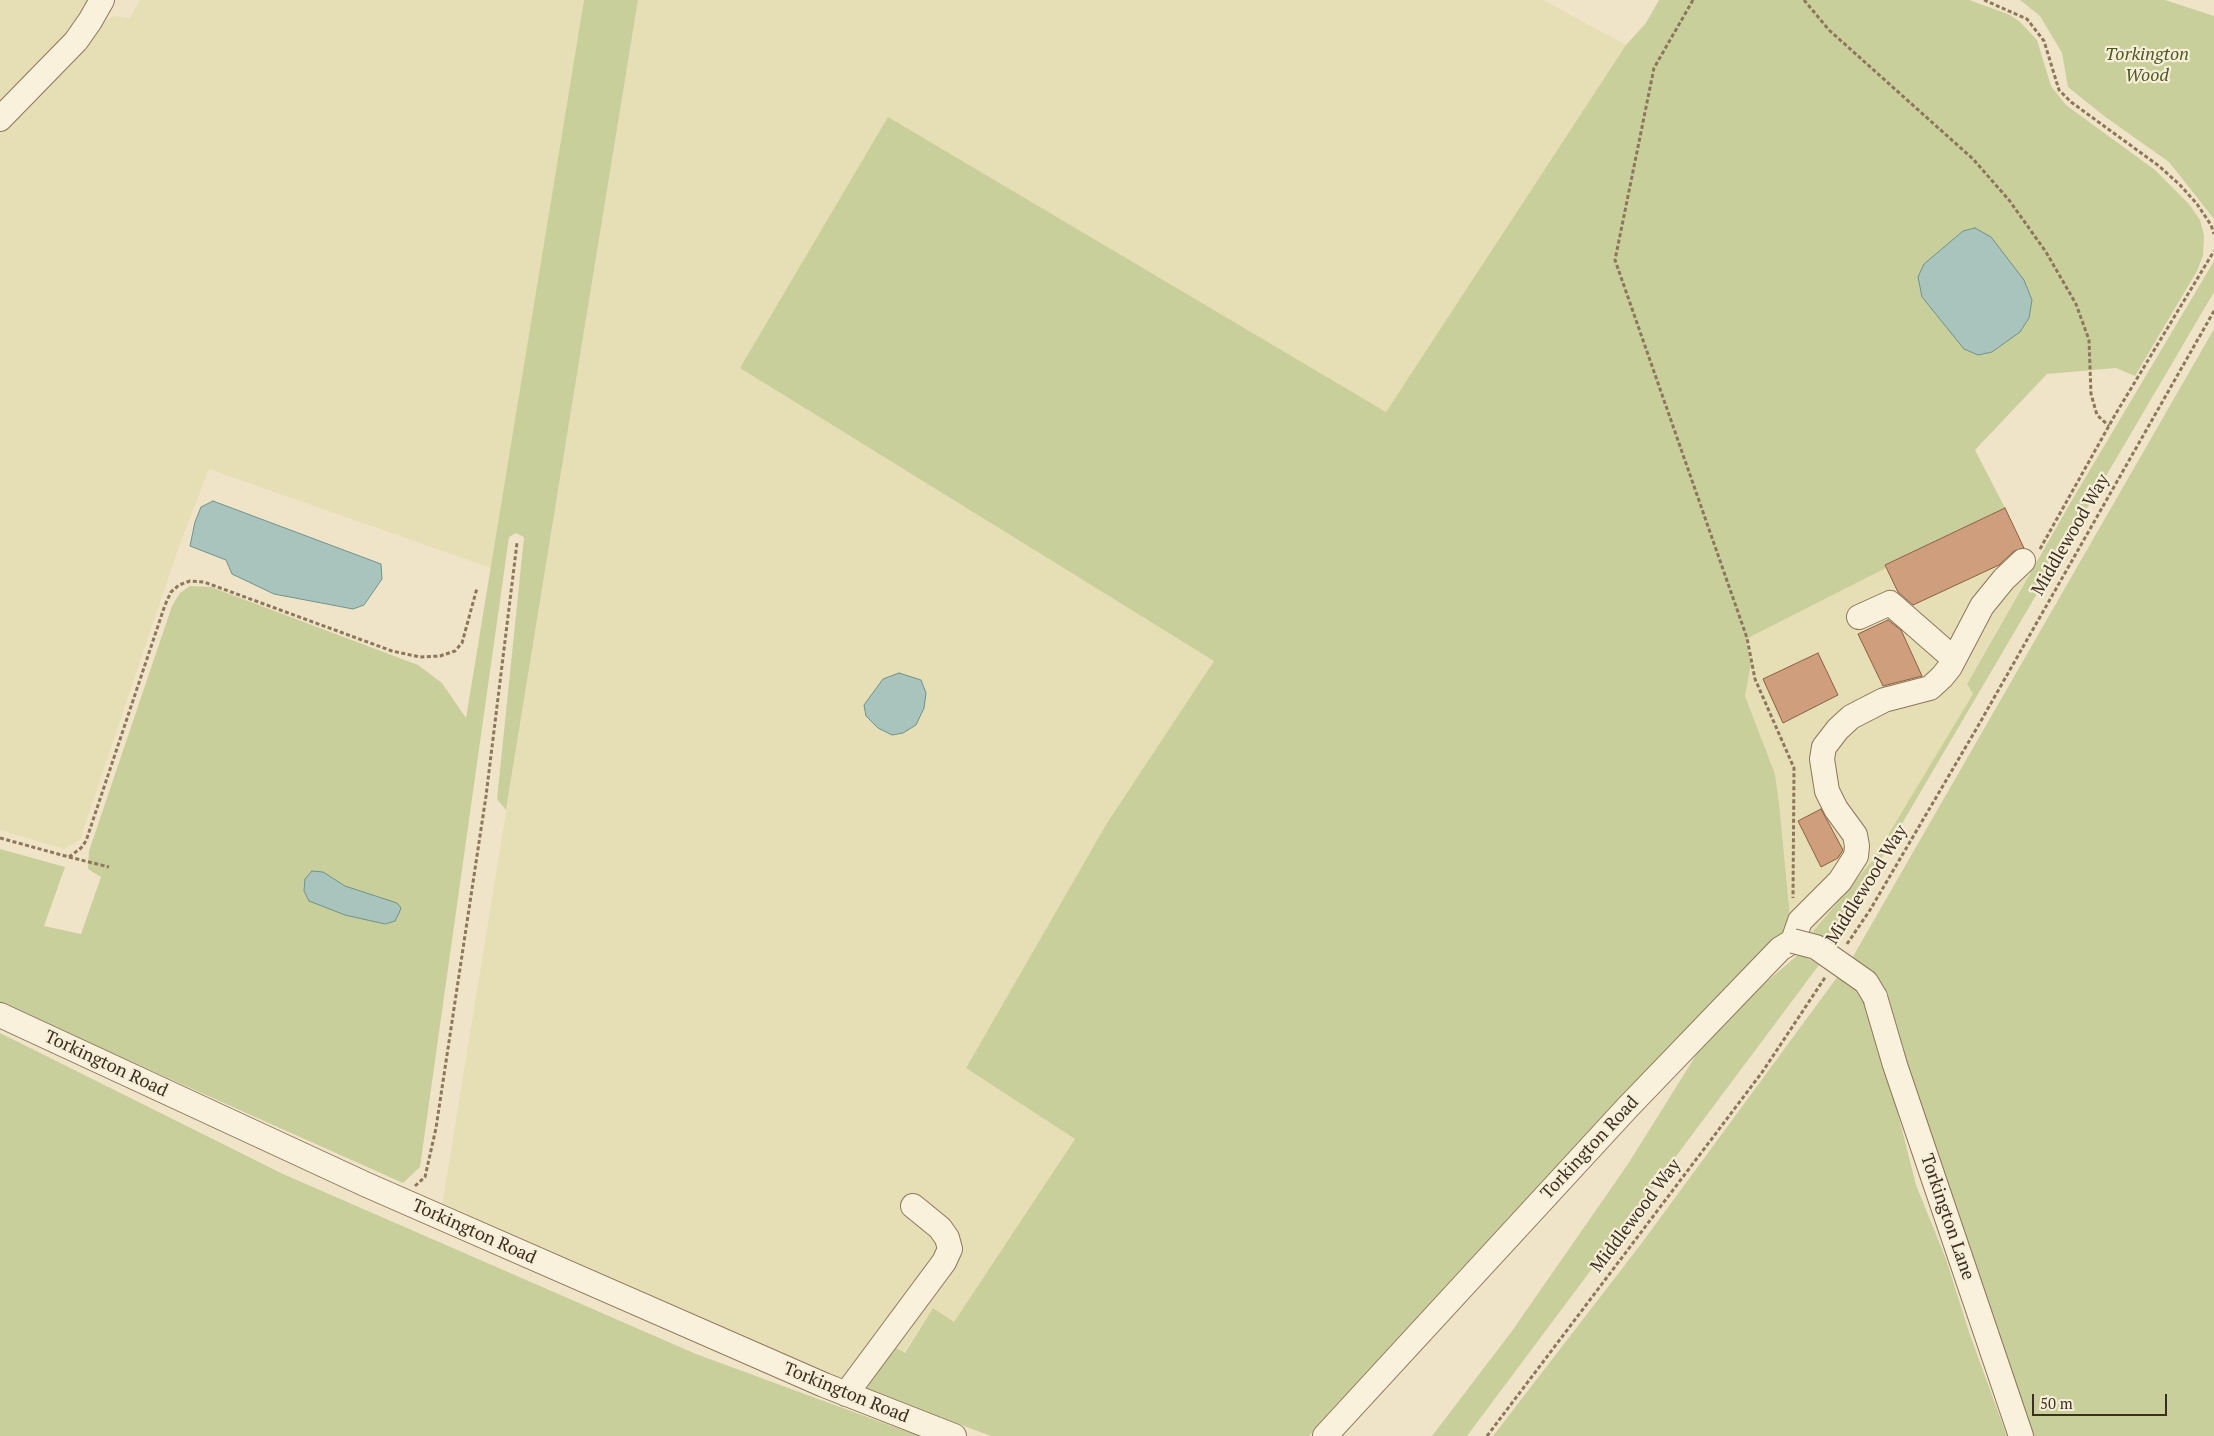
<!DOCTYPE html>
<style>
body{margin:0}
#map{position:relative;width:2214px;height:1436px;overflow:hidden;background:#f0e4c8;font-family:"PT Serif",serif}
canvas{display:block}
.scale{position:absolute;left:2032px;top:1394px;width:135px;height:22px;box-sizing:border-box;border:2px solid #3d2e20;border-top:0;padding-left:6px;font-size:15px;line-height:18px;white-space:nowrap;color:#3d2e20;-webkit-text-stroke:4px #f7eed8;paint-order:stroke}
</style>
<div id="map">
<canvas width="2214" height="1436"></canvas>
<div class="scale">50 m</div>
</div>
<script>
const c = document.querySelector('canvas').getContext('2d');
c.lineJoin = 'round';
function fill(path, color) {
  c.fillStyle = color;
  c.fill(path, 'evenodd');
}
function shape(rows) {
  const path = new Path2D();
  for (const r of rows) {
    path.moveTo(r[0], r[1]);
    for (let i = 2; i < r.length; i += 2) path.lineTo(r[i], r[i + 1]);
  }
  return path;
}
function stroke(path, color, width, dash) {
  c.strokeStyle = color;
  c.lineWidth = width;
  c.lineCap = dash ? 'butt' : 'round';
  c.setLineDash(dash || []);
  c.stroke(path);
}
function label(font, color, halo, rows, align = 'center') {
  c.font = font + ' "PT Serif",serif';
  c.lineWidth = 4.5;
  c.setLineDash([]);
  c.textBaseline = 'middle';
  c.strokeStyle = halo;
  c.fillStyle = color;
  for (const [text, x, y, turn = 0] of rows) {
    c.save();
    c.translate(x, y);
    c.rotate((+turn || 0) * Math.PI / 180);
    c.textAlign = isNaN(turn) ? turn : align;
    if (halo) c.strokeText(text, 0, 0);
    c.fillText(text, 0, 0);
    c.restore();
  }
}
fill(shape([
 [0,0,93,0,86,15,0,107],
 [140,0,584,0,491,568,209,469,178,549,80,840,64,849,0,830,0,131,103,23,114,16,130,18],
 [638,0,1543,0,1626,45,1386,412,901,125,740,368,1214,661,1107,823,966,1068,1075,1139,954,1322,933,1308,904,1353,861,1388,442,1206],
 [2005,508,2032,569,1967,683,1974,694,1873,860,1811,934,1787,928,1790,917,1779,803,1775,774,1745,696,1751,664,1746,639,1886,568,1885,565]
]), '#e6deb5');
fill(shape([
 [584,0,638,0,506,810,497,799,524,537,516,533,509,537,420,1167,403,1183,0,1003,0,849,65,867,44,926,81,934,101,877,88,869,89,851,172,606,180,593,190,586,211,587,418,665,442,683,466,718],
 [1659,0,1969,0,2008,14,2019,21,2037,40,2051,86,2066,105,2155,170,2189,204,2200,220,2204,235,2203,256,2197,271,2135,376,2116,368,2047,374,1975,450,2005,508,1885,565,1886,568,1746,639,1751,664,1745,696,1775,774,1779,803,1790,917,1787,928,1309,1436,991,1436,861,1388,896,1348,905,1353,933,1308,954,1322,1075,1139,966,1068,1107,823,1214,661,740,368,888,117,1386,412,1626,45,1646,23],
 [1963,231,2029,318,1946,247],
 [2020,0,2165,0,2214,16,2214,219,2169,162,2104,116,2068,87,2062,53,2040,16],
 [2214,261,2214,292,1829,948,1811,934,1873,860,1973,694,1967,684,2072,500],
 [2214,329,2214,1436,2030,1436,1891,1019,1885,989,1873,972,1851,960],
 [1800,953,1819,965,1467,1436,1432,1436,1512,1331,1628,1164,1713,1028],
 [1838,976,1856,989,1873,1015,1916,1185,1946,1259,1970,1335,2007,1436,1493,1436,1641,1244],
 [0,1033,283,1174,384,1218,696,1354,919,1436,0,1436]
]), '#c9cf9b');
const water = shape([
 [1975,228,1991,237,2024,280,2032,300,2029,318,2020,332,1992,352,1978,355,1964,349,1922,297,1918,277,1924,264,1963,231,1975,228],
 [213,501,381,564,382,579,364,605,353,609,274,594,232,574,226,560,190,546,195,522,201,507,213,501],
 [899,673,921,680,926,693,924,708,916,725,903,733,892,735,878,728,866,716,864,705,883,679,899,673],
 [312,871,323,872,345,886,397,903,401,908,399,913,395,921,385,924,345,915,309,901,304,891,305,879,312,871]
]);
fill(water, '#a9c4bc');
stroke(water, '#6f938a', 1);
const building = shape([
 [2005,508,2024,548,2014,551,1999,565,1913,605,1898,592,1885,565,2005,508],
 [1888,620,1901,630,1922,676,1883,686,1858,634,1888,620],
 [1818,653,1838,695,1783,723,1763,679,1818,653],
 [1821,809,1843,850,1838,858,1821,867,1798,821,1821,809]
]);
fill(building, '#cf9f7d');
stroke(building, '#8d5f41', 1);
const minor = shape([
 [0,119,76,41,90,21,102,0],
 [1859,617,1890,603,1954,659],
 [1875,997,1895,1065,2021,1436],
 [0,1015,367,1185,824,1385,954,1436],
 [846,1394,944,1262,950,1249,947,1238,940,1228,913,1206],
 [1325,1436,1627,1108,1780,949,1793,941,1800,921,1840,881,1856,856,1857,846,1855,835,1836,809,1827,791,1822,759,1824,747,1838,729,1851,717,1884,700,1930,688,1942,677,1950,667,1982,606,2004,579,2023,561]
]);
stroke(minor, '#8d765c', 26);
stroke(shape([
 [1693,0,1654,68,1615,260,1747,638,1755,679,1794,768,1793,898],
 [1804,0,1829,30,1973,159,2009,200,2046,252,2076,304,2089,340,2091,394,2097,415,2109,426],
 [1984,0,2027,19,2044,41,2059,90,2071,102,2159,166,2180,185,2197,204,2211,225,2214,234],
 [2040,549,2115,415,2214,251],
 [0,838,69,857,81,848,86,841,165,605,171,592,179,585,190,581,204,582,392,651,420,657,440,656,455,651,462,643,477,588],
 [69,857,109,867],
 [1847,944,1870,910,1978,726,2214,311],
 [415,1186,425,1177,436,1128,486,796,517,543],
 [1487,1436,1763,1071,1826,976]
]), '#8d765c', 3, [4, 2.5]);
stroke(minor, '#faf1dc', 24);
const minorBridge = shape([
 [1793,941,1816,947,1866,982,1875,997]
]);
stroke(minorBridge, '#8d765c', 26, []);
stroke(minorBridge, '#faf1dc', 24);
label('italic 18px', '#4d5a26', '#f7eed8', [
 ["Torkington",2147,55],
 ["Wood",2147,76]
]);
label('18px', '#3d2e20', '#f7eed8', [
 ["Middlewood Way",2071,535,-60],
 ["Middlewood Way",1867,885,-58],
 ["Torkington Road",106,1064,25],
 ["Torkington Road",1590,1148,-47],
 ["Middlewood Way",1636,1216,-53],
 ["Torkington Lane",1947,1217,71],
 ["Torkington Road",474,1232,24],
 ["Torkington Road",846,1393,22]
]);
</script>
